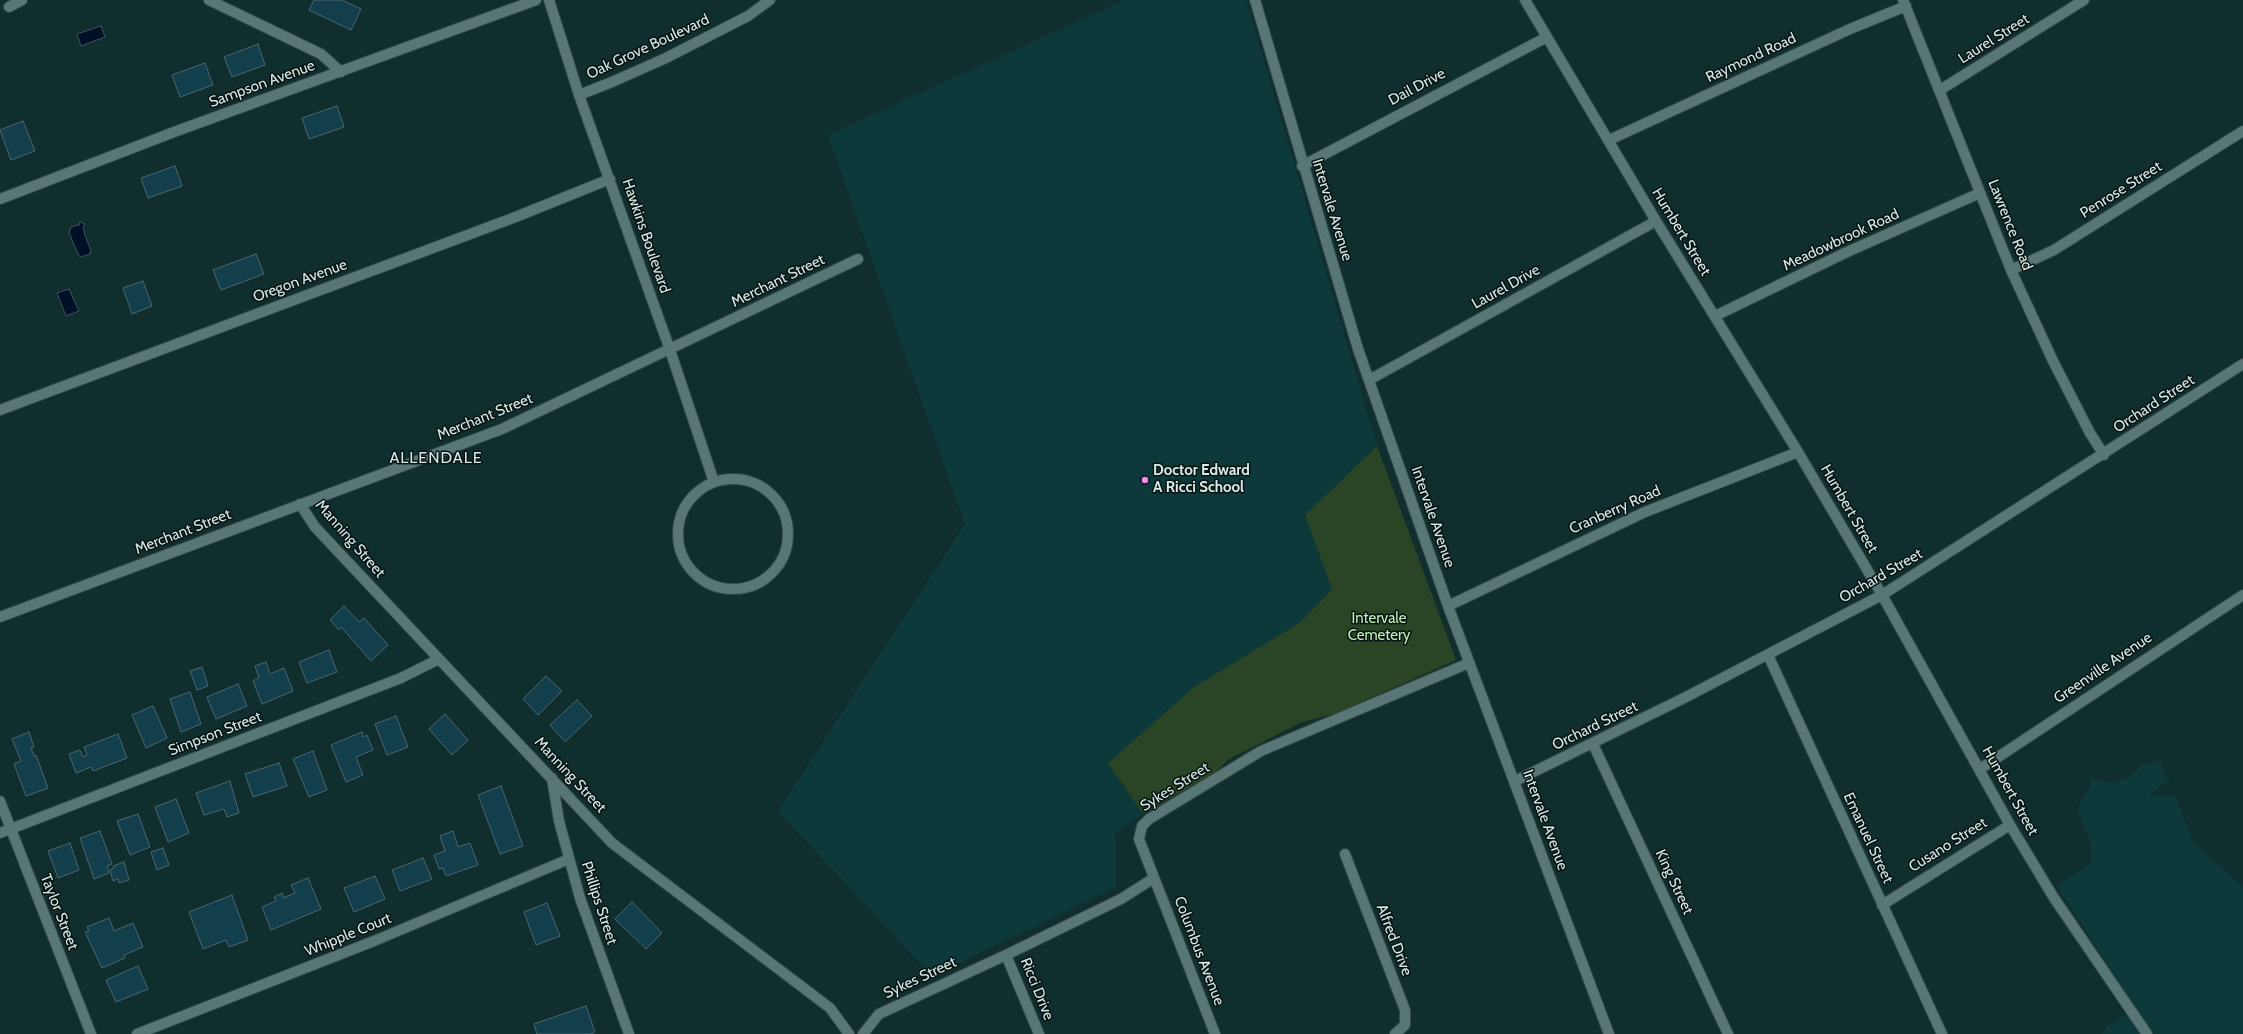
<!DOCTYPE html>
<style>
body{margin:0}
canvas{display:block;background:#102e2e}
</style>
<canvas width="2243" height="1034"></canvas>
<script>
const c = document.querySelector('canvas').getContext('2d');
c.lineJoin = 'round';
function fill(path, color) {
  c.fillStyle = color;
  c.fill(path, 'evenodd');
}
function shape(rows) {
  const path = new Path2D();
  for (const r of rows) {
    if (r.length === 3) {
      path.moveTo(r[0] + r[2], r[1]);
      path.arc(r[0], r[1], r[2], 0, 2 * Math.PI);
      continue;
    }
    path.moveTo(r[0], r[1]);
    for (let i = 2; i < r.length; i += 2) path.lineTo(r[i], r[i + 1]);
  }
  return path;
}
function stroke(path, color, width, dash) {
  c.strokeStyle = color;
  c.lineWidth = width;
  c.lineCap = dash ? 'butt' : 'round';
  c.setLineDash(dash || []);
  c.stroke(path);
}
function label(font, color, halo, rows, align = 'center') {
  c.font = font + ' Cabin,sans-serif';
  c.lineWidth = 3;
  c.setLineDash([]);
  c.textBaseline = 'middle';
  c.strokeStyle = halo;
  c.fillStyle = color;
  for (const [text, x, y, turn = 0] of rows) {
    c.save();
    c.translate(x, y);
    c.rotate((+turn || 0) * Math.PI / 180);
    c.textAlign = isNaN(turn) ? turn : align;
    if (halo) c.strokeText(text, 0, 0);
    c.fillText(text, 0, 0);
    c.restore();
  }
}
fill(shape([
 [1124,0,1246,0,1377,446,1305,515,1332,589,1301,622,1194,687,1108,763,1143,814,1115,832,1116,887,932,976,778,811,965,524,828,135],
 [2160,760,2166,775,2170,779,2151,793,2152,797,2172,794,2177,799,2192,841,2243,887,2243,1034,2102,1034,2107,1027,2136,1008,2057,886,2091,863,2091,843,2077,809,2089,789,2091,778,2113,783,2131,776,2142,765]
]), '#0e393a');
fill(shape([
 [1377,446,1456,660,1334,714,1302,722,1229,759,1214,773,1143,814,1108,763,1194,687,1301,622,1332,589,1305,515]
]), '#294525');
const water = shape([
 [101,26,105,37,81,46,77,34,101,26],
 [80,222,85,224,83,227,85,235,91,251,90,254,81,257,79,256,69,233,71,227,79,225,80,222],
 [69,289,79,311,66,316,57,293,69,289]
]);
fill(water, '#001025');
stroke(water, '#40515f', 1);
const building = shape([
 [314,0,342,0,361,9,351,30,309,10,314,0],
 [258,44,265,65,232,77,224,57,258,44],
 [205,63,213,85,180,97,172,75,205,63],
 [337,106,344,127,309,139,302,118,337,106],
 [23,121,35,151,11,160,0,130,23,121],
 [175,166,182,186,148,198,141,178,175,166],
 [256,254,264,274,221,290,213,270,256,254],
 [143,281,152,306,132,314,123,288,143,281],
 [344,606,359,622,364,618,388,645,371,661,341,627,339,630,330,620,344,606],
 [329,650,337,672,307,683,299,662,329,650],
 [266,662,270,674,284,668,293,691,262,704,253,681,259,678,255,666,266,662],
 [202,667,208,686,197,690,190,671,202,667],
 [546,676,562,691,538,715,523,699,546,676],
 [238,684,247,706,216,719,207,697,238,684],
 [190,692,201,724,181,732,170,699,190,692],
 [577,700,592,716,565,742,550,725,577,700],
 [153,706,167,738,146,748,132,715,153,706],
 [445,714,468,740,452,755,429,729,445,714],
 [396,716,408,747,387,755,375,724,396,716],
 [29,732,34,747,31,748,34,756,36,755,48,788,26,796,14,764,21,761,12,739,29,732],
 [362,732,363,737,367,735,373,750,356,757,363,775,346,782,331,745,362,732],
 [118,734,127,758,93,771,91,767,76,773,69,754,80,750,83,757,87,755,84,747,118,734],
 [313,751,327,790,309,797,293,759,313,751],
 [279,763,287,786,253,797,245,774,279,763],
 [230,781,239,813,227,817,224,809,204,815,196,793,230,781],
 [501,786,523,846,500,854,478,795,501,786],
 [176,799,189,833,168,842,155,807,176,799],
 [138,814,150,847,130,855,117,821,138,814],
 [100,831,112,864,107,866,109,873,94,879,80,838,100,831],
 [453,831,458,847,470,843,478,865,446,876,443,868,439,869,434,855,445,851,440,836,453,831],
 [70,843,79,870,58,878,48,851,70,843],
 [163,848,169,865,157,870,151,852,163,848],
 [423,858,432,879,400,891,392,870,423,858],
 [124,862,129,880,119,883,118,879,113,881,110,870,114,868,113,866,124,862],
 [375,876,385,899,354,912,344,888,375,876],
 [308,878,321,909,271,930,262,907,276,901,274,897,282,893,283,898,295,893,291,885,308,878],
 [232,895,248,940,229,947,226,940,203,949,189,912,232,895],
 [632,902,662,933,646,949,615,919,632,902],
 [547,903,560,936,536,945,524,912,547,903],
 [109,918,114,931,133,923,143,947,124,955,125,958,102,968,85,932,89,931,87,927,109,918],
 [138,966,148,989,116,1002,106,980,138,966],
 [586,1006,595,1032,591,1034,537,1034,534,1024,586,1006]
]);
fill(building, '#133e4c');
stroke(building, '#4b666f', 1);
const minor = shape([
 [209,0,321,54,341,72],
 [549,0,579,95,670,350,714,482],
 [1255,0,1358,349,1448,606,1609,1034],
 [1525,0,1656,221,1798,452,1882,595,2010,825,2054,898,2147,1034],
 [1903,0,2011,270,2053,361,2090,433,2104,455],
 [9,7,22,0],
 [1940,90,2084,0],
 [579,95,612,82,666,58,748,16,770,0],
 [1609,140,1850,29,1906,6],
 [1302,166,1547,37],
 [0,199,174,132,536,0],
 [2011,270,2054,250,2243,131],
 [1715,316,1847,252,1980,193],
 [1369,380,1656,221],
 [0,410,513,218,610,179],
 [733,534,55],
 [300,504,315,527,612,843,830,1008,849,1034],
 [1448,606,1645,512,1798,452],
 [0,617,502,429,858,259],
 [1768,655,1942,1034],
 [1593,744,1728,1034],
 [1980,769,2243,595],
 [552,778,559,821,580,898,629,1034],
 [1515,781,1684,698,1882,595,2243,364],
 [0,801,91,1034],
 [0,833,401,678,439,659],
 [1345,854,1405,1010,1405,1025,1395,1034],
 [1882,905,2010,825],
 [1006,955,1039,1034],
 [137,1034,374,941,569,859],
 [863,1034,879,1014,1006,955,1121,899,1154,878],
 [1215,1034,1139,839,1142,826,1149,819,1261,751,1469,663]
]);
stroke(minor, '#344848', 12);
stroke(minor, '#577675', 10);
for (const [x, y, r, color] of [
 [1145,480,4,"#f888ea"]
]) {
  const dot = new Path2D();
  dot.arc(x, y, r, 0, 2 * Math.PI);
  c.fillStyle = color;
  c.fill(dot);
  stroke(dot, '#071313', 1.5);
}
label('15px', '#d7e8e7', '#071313', [
 ["Laurel Street",1994,39,-32],
 ["Oak Grove Boulevard",648,47,-25],
 ["Raymond Road",1751,58,-25],
 ["Sampson Avenue",262,84,-20],
 ["Dail Drive",1417,87,-28],
 ["Penrose Street",2121,190,-32],
 ["Intervale Avenue",1332,210,73],
 ["Lawrence Road",2010,225,68],
 ["Humbert Street",1681,232,59],
 ["Hawkins Boulevard",646,236,71],
 ["Meadowbrook Road",1841,240,-25],
 ["Oregon Avenue",300,281,-20],
 ["Merchant Street",778,281,-26],
 ["Laurel Drive",1506,287,-29],
 ["Orchard Street",2154,404,-33],
 ["Merchant Street",485,417,-22],
 ["Humbert Street",1849,509,60],
 ["Cranberry Road",1615,510,-24],
 ["Intervale Avenue",1433,517,71],
 ["Merchant Street",183,532,-21],
 ["Manning Street",350,539,49],
 ["Orchard Street",1881,576,-30],
 ["Greenville Avenue",2103,668,-34],
 ["Orchard Street",1595,726,-26],
 ["Simpson Street",215,734,-21],
 ["Manning Street",570,775,47],
 ["Sykes Street",1175,787,-32],
 ["Humbert Street",2010,791,61],
 ["Intervale Avenue",1545,820,70],
 ["Emanuel Street",1868,838,65],
 ["Cusano Street",1948,845,-32],
 ["King Street",1674,882,65],
 ["Phillips Street",599,903,72],
 ["Taylor Street",59,912,69],
 ["Whipple Court",348,935,-22],
 ["Alfred Drive",1394,940,69],
 ["Columbus Avenue",1199,951,69],
 ["Sykes Street",920,978,-25],
 ["Ricci Drive",1037,989,68]
]);
label('bold 15px', '#d7e8e7', '#071313', [
 ["Doctor Edward",1153,471],
 ["A Ricci School",1153,488]
], 'left');
label('15px', '#bef1b6', '#071313', [
 ["Intervale",1379,619],
 ["Cemetery",1379,636]
]);
c.letterSpacing = '1px';
label('16px', '#d7e8e7', '#071313', [
 ["ALLENDALE",436,458]
]);
c.letterSpacing = '0px';
</script>
